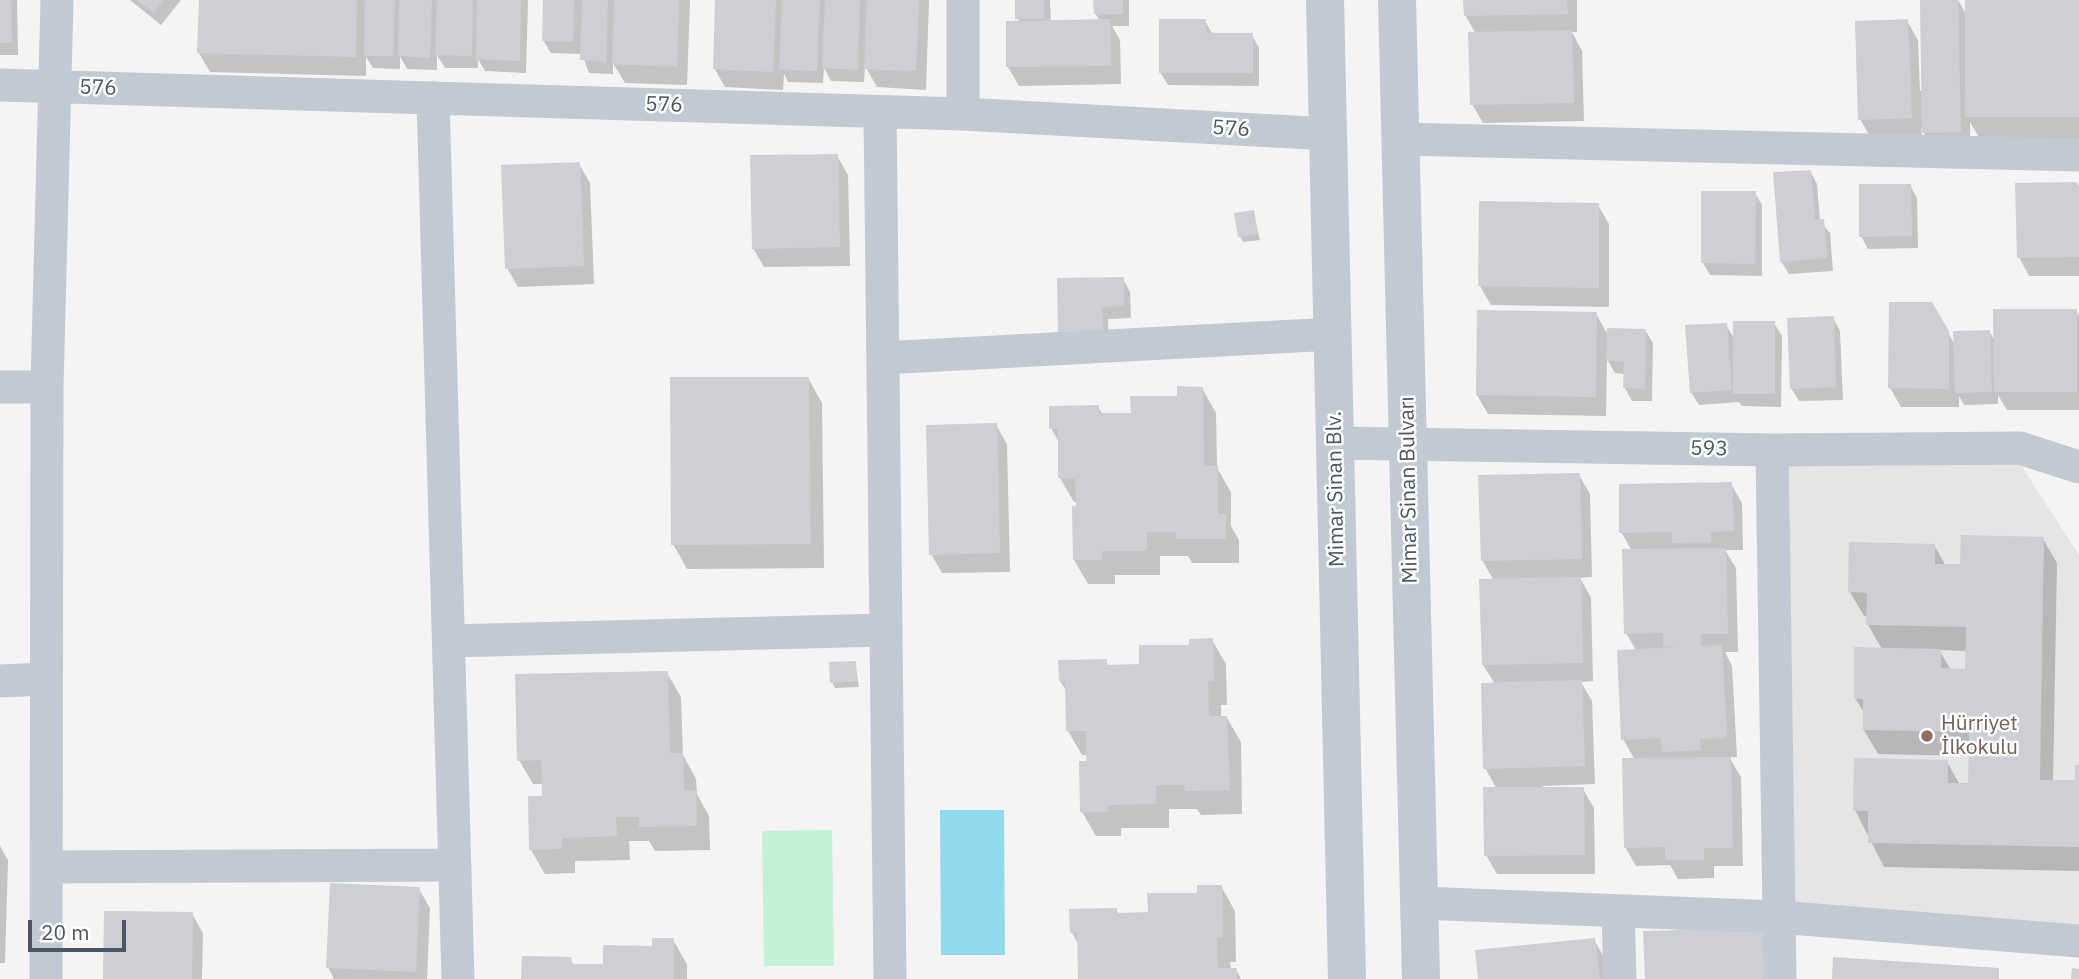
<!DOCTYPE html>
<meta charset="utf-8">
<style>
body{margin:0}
#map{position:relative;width:2079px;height:979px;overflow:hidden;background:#f5f3f3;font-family:"IBM Plex Sans",sans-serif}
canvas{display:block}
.scale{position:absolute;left:28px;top:920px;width:98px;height:32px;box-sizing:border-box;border:4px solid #4a5661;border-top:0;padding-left:9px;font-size:21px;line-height:24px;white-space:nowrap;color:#4a5661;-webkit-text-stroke:5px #fff;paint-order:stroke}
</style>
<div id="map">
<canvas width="2079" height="979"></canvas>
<div class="scale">20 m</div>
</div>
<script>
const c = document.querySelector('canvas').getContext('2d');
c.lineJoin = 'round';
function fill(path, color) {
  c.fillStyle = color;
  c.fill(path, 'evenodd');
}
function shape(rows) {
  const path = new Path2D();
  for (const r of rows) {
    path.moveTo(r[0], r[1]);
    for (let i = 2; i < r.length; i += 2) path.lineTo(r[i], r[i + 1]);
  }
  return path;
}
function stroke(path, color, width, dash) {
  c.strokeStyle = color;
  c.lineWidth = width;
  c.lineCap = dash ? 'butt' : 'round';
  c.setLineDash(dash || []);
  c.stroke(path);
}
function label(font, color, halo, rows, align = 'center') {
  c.font = font + ' "IBM Plex Sans",sans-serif';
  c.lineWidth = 5;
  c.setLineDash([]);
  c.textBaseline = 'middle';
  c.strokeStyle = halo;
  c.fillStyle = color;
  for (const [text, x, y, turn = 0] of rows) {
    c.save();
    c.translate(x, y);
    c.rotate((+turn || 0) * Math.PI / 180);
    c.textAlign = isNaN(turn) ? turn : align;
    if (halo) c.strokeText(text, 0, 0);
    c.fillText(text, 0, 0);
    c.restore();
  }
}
fill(shape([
 [1772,450,2019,462,2079,555,2079,941,1778,917]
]), '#e6e4e5');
fill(shape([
 [832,830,834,966,764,966,762,831]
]), '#c3f1d5');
fill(shape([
 [940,810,1004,810,1005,955,941,955]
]), '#90daee');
fill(shape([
 [0,0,17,0,18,55,0,55],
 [130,0,181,0,161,25],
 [200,0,528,0,526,73,485,71,478,59,478,68,445,68,437,55,437,70,407,69,400,56,400,69,373,68,366,57,366,76,210,72,199,53],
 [545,0,690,0,687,85,625,83,613,63,613,74,589,73,582,54,551,53,543,40],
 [717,0,929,0,926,90,877,87,865,66,864,82,831,81,824,68,823,83,788,82,784,74,783,90,725,87,714,68],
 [1016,0,1050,0,1051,22,1100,21,1095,13,1095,0,1129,0,1129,26,1112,26,1120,40,1121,84,1019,86,1008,67,1019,22],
 [1465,0,1577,0,1577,32,1572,32,1582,51,1584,121,1483,123,1472,104,1476,34,1465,15],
 [1958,0,1967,16,1967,0,2079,0,2079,141,1981,141,1970,122,1970,151,1935,151,1921,128,1922,137,1871,138,1860,119,1907,21,1918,40,1920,91,1924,91],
 [1205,21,1213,35,1252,35,1259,48,1259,86,1168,85,1160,72],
 [837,156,848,175,850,266,764,267,753,248],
 [579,164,590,183,594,284,518,287,507,268],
 [1810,171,1817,184,1820,221,1830,233,1833,271,1789,274,1781,261],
 [1910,185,1917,198,1918,248,1868,249,1861,236],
 [2079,188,2079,276,2029,276,2019,257],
 [1755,193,1762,205,1762,276,1710,275,1703,263],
 [1598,205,1609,224,1609,307,1491,305,1480,286],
 [1253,212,1260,240,1243,242,1240,236],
 [1123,279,1130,292,1131,318,1108,319,1109,343,1067,344],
 [1931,303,1955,345,1989,331,1996,343,2076,310,2079,316,2079,410,2007,410,1998,395,1998,404,1964,405,1959,396,1959,407,1901,407,1890,388],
 [1596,314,1608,335,1645,330,1653,343,1652,401,1632,401,1625,388,1625,374,1615,373,1607,359,1606,416,1488,414,1477,395],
 [1833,318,1840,331,1843,400,1799,401,1791,388],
 [1774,323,1782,336,1781,407,1742,406,1739,402,1699,405,1691,392,1726,325,1735,340],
 [808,378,822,403,824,568,687,569,673,544],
 [1202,388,1216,413,1217,468,1231,492,1231,526,1239,540,1239,563,1192,563,1188,556,1160,556,1160,575,1115,575,1115,584,1088,584,1074,560,1077,502,1074,502,1060,478,1060,444,1051,428,1098,407,1103,415,1132,415],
 [996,425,1007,444,1010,572,942,573,931,554],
 [1579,475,1590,494,1592,577,1580,578,1591,598,1593,681,1581,682,1592,701,1595,784,1543,786,1543,789,1583,789,1594,808,1595,874,1497,874,1486,855,1497,789,1485,768,1495,684,1483,665,1494,581,1482,560],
 [1731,484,1742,503,1743,550,1725,550,1736,568,1738,652,1725,652,1732,666,1737,757,1729,757,1741,777,1743,866,1714,866,1714,878,1678,879,1670,865,1636,866,1625,847,1635,760,1623,739,1636,650,1626,633,1632,551,1621,532],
 [2043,539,2057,563,2053,782,2077,782,2079,766,2079,871,1884,867,1855,810,1947,762,1960,785,1970,785,1970,756,1878,754,1864,730,1865,714,1855,698,1882,649,1868,625,1868,616,1864,616,1850,592,1934,545,1946,566,1962,566],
 [1939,650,1967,651,1967,670,1951,670],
 [1212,640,1226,664,1227,705,1221,705,1221,718,1227,718,1241,742,1242,814,1201,815,1197,809,1169,809,1169,828,1121,828,1121,836,1096,836,1082,812,1088,755,1082,755,1068,731,1067,692,1060,681,1106,661,1109,667,1141,666],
 [855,662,859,687,835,688,832,682],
 [667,673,681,697,683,755,696,779,697,794,709,816,710,850,655,851,649,841,629,841,630,860,575,861,575,873,545,874,531,850,544,798,543,784,533,784,519,760],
 [0,846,8,860,5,963,0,963],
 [1221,886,1235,911,1236,962,1230,962,1231,970,1236,970,1241,979,1080,979,1079,946,1072,932,1116,910,1119,914,1150,914],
 [419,889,430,908,427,979,334,979,328,967],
 [192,914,203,933,202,979,104,979],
 [673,940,687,964,687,979,523,979,570,958,574,966,605,966],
 [1594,940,1605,959,1608,979,1480,979]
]), '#0003');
fill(shape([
 [0,0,11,0,12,43,0,43],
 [137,0,164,0,154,13],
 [199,0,357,0,356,57,197,53],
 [365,0,395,0,393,56,364,56],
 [399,0,432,0,430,58,398,56],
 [437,0,473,0,472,56,435,55],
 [477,0,521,0,520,61,476,59],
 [543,0,574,0,573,42,542,41],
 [582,0,608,0,606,62,580,60],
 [614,0,679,0,677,67,612,64],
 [715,0,776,0,773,72,713,69],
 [782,0,820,0,817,71,779,69],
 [825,0,860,0,858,70,822,68],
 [867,0,919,0,916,71,864,69],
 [1015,0,1044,0,1044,19,1015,19],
 [1093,0,1123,0,1123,14,1094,14],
 [1463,0,1567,0,1568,14,1464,16],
 [1920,0,1958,0,1961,132,1922,133],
 [1965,0,2079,0,2079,117,1965,117],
 [1110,19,1111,66,1006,67,1006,21],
 [1159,19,1206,19,1206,33,1253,33,1253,73,1159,73],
 [1908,19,1912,118,1858,120,1855,21],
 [1572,30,1574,103,1470,105,1468,32],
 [838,154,840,247,752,249,750,155],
 [580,162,584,266,505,269,501,165],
 [1811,170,1815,220,1824,219,1827,258,1780,262,1773,172],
 [2076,182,2079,186,2079,257,2017,258,2015,183],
 [1859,184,1911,184,1912,236,1859,237],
 [1701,191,1756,191,1755,264,1701,263],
 [1479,201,1599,203,1599,288,1478,286],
 [1254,210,1258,234,1238,237,1234,213],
 [1124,277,1124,306,1102,307,1103,331,1058,332,1057,278],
 [1889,302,1932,302,1949,331,1949,389,1888,388],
 [1993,309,2077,309,2077,392,1994,392],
 [1477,310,1597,312,1596,397,1476,395],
 [1834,316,1836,387,1790,389,1787,318],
 [1733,321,1775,321,1775,394,1733,394],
 [1727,323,1732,390,1690,393,1685,325],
 [1607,328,1646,329,1645,389,1623,388,1624,362,1606,361],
 [1990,330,1992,392,1955,393,1953,331],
 [670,377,809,377,811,544,671,545],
 [1177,386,1203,387,1204,466,1218,466,1218,514,1226,514,1226,539,1176,539,1176,532,1147,532,1147,551,1102,551,1102,560,1073,560,1072,506,1076,506,1075,479,1058,478,1058,429,1049,429,1049,406,1099,405,1099,413,1131,413,1130,396,1177,396],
 [997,423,1000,553,929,555,926,425],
 [1580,473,1582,559,1481,561,1478,475],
 [1732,482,1734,531,1711,532,1711,542,1672,543,1672,532,1619,533,1619,484],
 [1961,535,2044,537,2040,780,2075,780,2075,765,2079,765,2079,847,1868,843,1868,811,1853,811,1854,758,1948,760,1948,783,1968,783,1969,732,1863,730,1863,699,1854,699,1854,647,1941,649,1941,668,1965,669,1966,627,1866,625,1867,593,1848,592,1849,542,1935,544,1935,564,1960,564],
 [1726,548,1728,634,1701,634,1701,646,1722,645,1727,738,1700,739,1701,750,1662,752,1661,738,1621,740,1617,650,1680,647,1663,646,1663,633,1624,634,1622,549],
 [1581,577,1583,663,1482,665,1479,579],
 [1213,638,1214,681,1208,681,1209,716,1227,716,1230,790,1185,791,1184,785,1156,785,1156,804,1108,805,1108,812,1080,812,1079,761,1086,761,1086,731,1066,731,1065,681,1059,681,1058,660,1107,659,1107,665,1139,664,1139,645,1189,645,1189,639],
 [856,661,857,681,830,683,829,662],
 [668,671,670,753,683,753,684,791,696,790,697,826,639,827,639,817,616,817,617,836,562,838,562,849,529,850,528,796,542,796,541,760,517,761,515,674],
 [1582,680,1585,766,1483,769,1481,683],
 [1731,757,1733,848,1704,848,1704,860,1665,860,1665,847,1624,848,1622,758],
 [1483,787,1584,787,1585,855,1484,856],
 [330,883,420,887,416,972,326,968],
 [1197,885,1222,885,1223,938,1217,938,1218,968,1237,968,1237,979,1078,979,1077,932,1070,933,1069,909,1117,908,1117,913,1148,912,1147,893,1197,893],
 [104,911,193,912,192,979,103,979],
 [1763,928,1764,979,1645,979,1643,931],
 [652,938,674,938,674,979,521,979,522,956,571,957,572,964,603,964,603,945,652,946],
 [1595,938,1600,979,1478,979,1475,950],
 [1833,957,1999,968,1999,979,1832,979],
 [2072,968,2079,969,2079,979,2071,979]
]), '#cdcfd5');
stroke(shape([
 [963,0,963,114],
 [0,85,963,114,1329,134],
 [433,98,458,979],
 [880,112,890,979],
 [1400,139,2079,155],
 [883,358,1333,334],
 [0,387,47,387],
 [1335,443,1772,450,2020,448,2079,467],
 [1772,450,1780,979],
 [449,641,885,630],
 [0,681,46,679],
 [46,867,455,865],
 [1420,903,1778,917,2079,941],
 [1618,911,1620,979],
 [46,979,47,387,57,0]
]), '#c1cad2', 33);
stroke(shape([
 [1325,0,1347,979],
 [1397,0,1421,979]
]), '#c1cad2', 38);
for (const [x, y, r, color] of [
 [1927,736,7,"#8d6e63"]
]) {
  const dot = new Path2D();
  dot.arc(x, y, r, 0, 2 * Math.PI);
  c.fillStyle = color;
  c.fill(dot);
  stroke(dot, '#fff', 2.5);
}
label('21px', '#4a5661', '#fff', [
 ["576",98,88,2],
 ["576",664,105,2],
 ["576",1231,129,3],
 ["593",1709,449,1],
 ["Mimar Sinan Blv.",1336,489,-91],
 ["Mimar Sinan Bulvarı",1409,490,-91]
]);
label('21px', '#785e54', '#fff', [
 ["Hürriyet",1941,724],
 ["İlkokulu",1941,748]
], 'left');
</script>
